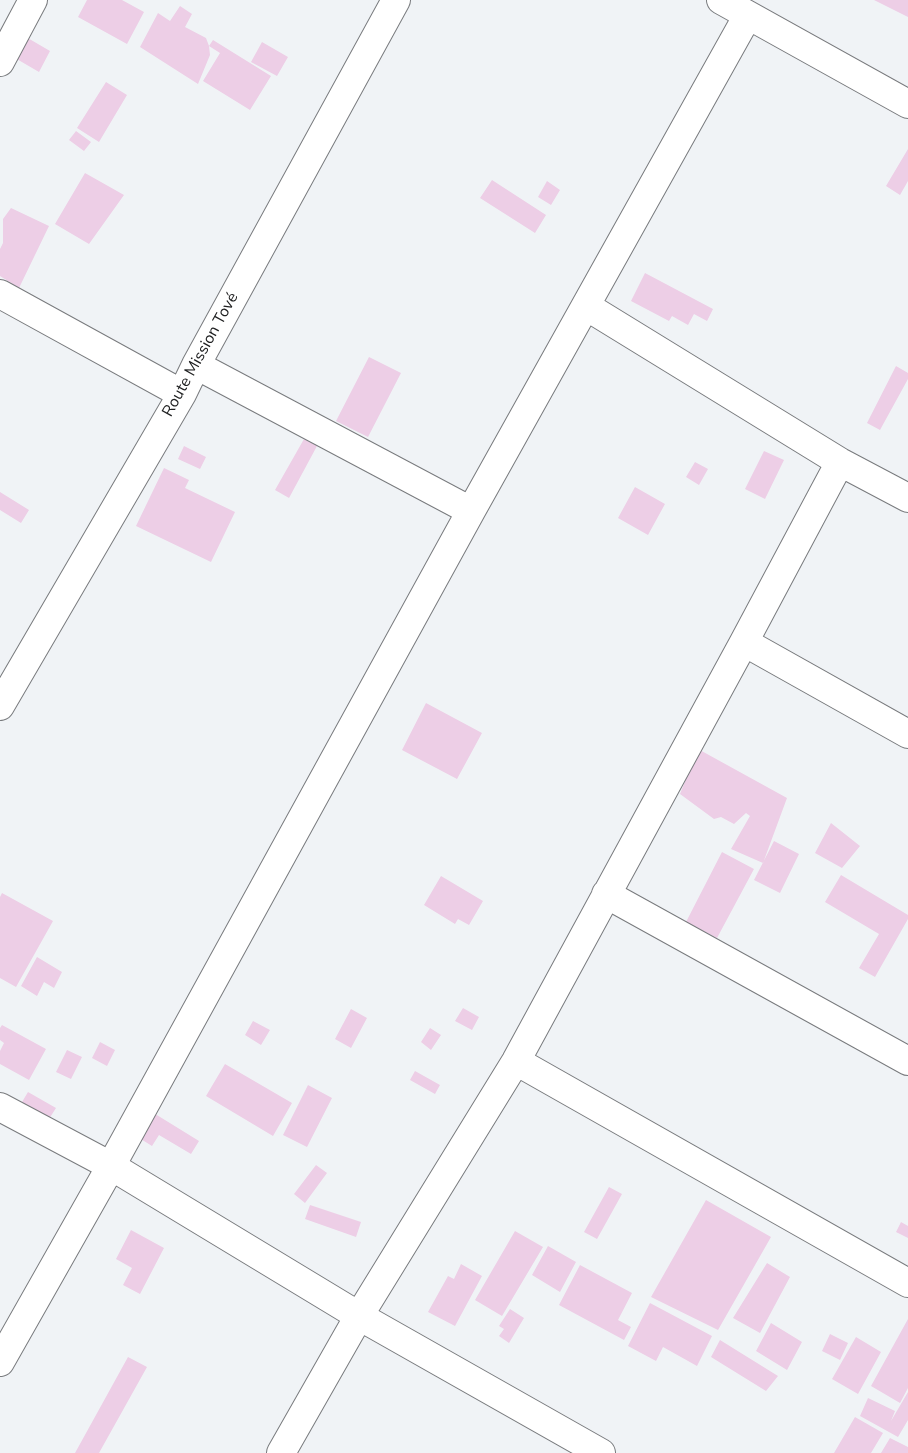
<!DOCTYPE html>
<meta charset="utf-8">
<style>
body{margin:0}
canvas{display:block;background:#f0f3f6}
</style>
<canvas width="908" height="1453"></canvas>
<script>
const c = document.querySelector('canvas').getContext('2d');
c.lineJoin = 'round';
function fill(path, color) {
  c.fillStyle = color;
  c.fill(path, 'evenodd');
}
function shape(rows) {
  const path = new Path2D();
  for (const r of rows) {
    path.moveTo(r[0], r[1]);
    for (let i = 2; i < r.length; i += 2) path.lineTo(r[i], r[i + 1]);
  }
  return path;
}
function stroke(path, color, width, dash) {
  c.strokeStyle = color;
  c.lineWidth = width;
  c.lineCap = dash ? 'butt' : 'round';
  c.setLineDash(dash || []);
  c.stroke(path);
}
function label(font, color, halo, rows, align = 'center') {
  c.font = font + ' "Nunito Sans",sans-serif';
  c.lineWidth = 5;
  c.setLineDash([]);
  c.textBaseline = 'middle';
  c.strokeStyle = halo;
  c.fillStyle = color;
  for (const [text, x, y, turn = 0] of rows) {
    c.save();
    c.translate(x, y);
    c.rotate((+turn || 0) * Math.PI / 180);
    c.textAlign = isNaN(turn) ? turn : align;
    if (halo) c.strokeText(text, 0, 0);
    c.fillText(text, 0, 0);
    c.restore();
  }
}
fill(shape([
 [87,0,122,0,144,12,127,44,78,17],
 [874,0,908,0,908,17],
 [180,6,192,14,185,27,206,38,209,46,213,40,271,76,250,110,203,81,220,53,209,46,210,55,198,84,140,47,158,13,170,21],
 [26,37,50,51,39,72,15,58],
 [262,42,288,57,277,76,251,62],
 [106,82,127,95,99,142,77,128],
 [76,131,91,142,84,151,69,140],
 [908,149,908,181,900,195,886,186],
 [85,173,124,195,89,244,55,224],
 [492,180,546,215,535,233,480,198],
 [547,181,560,190,551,205,538,197],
 [11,208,49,226,19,288,0,276,0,249,3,243,3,219],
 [645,273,713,309,707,321,694,314,688,325,672,316,669,321,631,301],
 [369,357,401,373,368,437,336,421],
 [896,366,908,373,908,379,880,430,867,423],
 [304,439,317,446,289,498,275,490],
 [184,446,206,457,200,469,178,459],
 [764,451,784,460,765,499,745,489],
 [695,462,708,469,699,485,686,477],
 [164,468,189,480,185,488,235,512,211,562,136,526],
 [635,487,665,504,648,535,618,518],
 [0,492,29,510,21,523,0,510],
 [426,703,482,733,457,779,402,750],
 [698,749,787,798,763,863,731,849,750,816,746,813,734,824,721,817,714,819,680,794],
 [831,823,860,846,842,868,815,853],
 [774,841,799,854,780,893,754,880],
 [722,852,754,869,717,938,686,922],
 [841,875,908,915,908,919,875,977,859,968,879,934,825,902],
 [441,876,483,901,469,925,458,919,455,924,424,905],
 [2,893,53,921,16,987,0,978,0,897],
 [37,957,62,972,54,988,44,982,37,996,21,986],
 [463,1008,479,1017,472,1030,455,1021],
 [351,1009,367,1018,351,1048,335,1039],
 [253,1021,270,1030,261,1045,245,1035],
 [2,1025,46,1049,29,1080,0,1064,0,1051,4,1043,0,1040,0,1028],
 [430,1028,441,1035,431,1050,421,1042],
 [100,1042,115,1050,107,1066,92,1058],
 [67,1050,82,1057,71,1079,56,1072],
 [225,1064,292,1103,273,1136,206,1096],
 [415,1071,440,1085,435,1094,410,1080],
 [308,1085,332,1098,307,1147,283,1135],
 [28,1092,56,1108,49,1119,22,1102],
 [152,1112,199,1141,191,1154,159,1135,152,1146,136,1136],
 [316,1165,327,1173,305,1203,294,1194],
 [609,1187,622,1194,597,1239,584,1232],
 [706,1200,771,1237,718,1330,651,1297],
 [310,1205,361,1222,356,1237,305,1219],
 [901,1222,908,1226,908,1238,896,1232],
 [131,1230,164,1248,140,1294,123,1285,132,1268,116,1259],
 [515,1231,543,1247,502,1316,475,1300],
 [548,1246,576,1262,560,1292,532,1275],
 [767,1263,790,1277,760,1333,733,1318],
 [461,1264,482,1276,455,1326,428,1312,448,1276,454,1279],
 [580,1265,632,1293,618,1320,631,1327,624,1340,559,1305],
 [650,1303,712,1336,697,1366,663,1347,656,1361,628,1346],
 [510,1309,524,1318,509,1343,499,1336,504,1329,499,1326],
 [908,1319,908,1388,900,1403,871,1386],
 [771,1323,802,1342,787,1370,756,1351],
 [830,1334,848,1343,840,1360,822,1351],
 [856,1337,881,1352,858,1394,832,1379],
 [720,1340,778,1376,766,1391,711,1357],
 [128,1357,147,1367,99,1453,75,1453],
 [908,1392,908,1420,898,1437,860,1416,868,1398,895,1411,891,1421],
 [855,1417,883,1433,871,1453,834,1453],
 [890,1438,908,1447,908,1453,881,1453]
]), '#edcee6');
const minor = shape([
 [721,0,908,104],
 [0,62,33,0],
 [0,294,182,394],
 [586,306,840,462,908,498],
 [196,365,471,511],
 [744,642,908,734],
 [0,706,182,394,196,365,396,0],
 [606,894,908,1061],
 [516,1061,908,1283],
 [0,1107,111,1166,359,1316,601,1453],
 [0,1362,111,1166,471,511,748,15],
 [281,1453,359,1316,516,1061,744,642,840,462]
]);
stroke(minor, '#797b7e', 30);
stroke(minor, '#fff', 28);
label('16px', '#202122', '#fff', [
 ["Route Mission Tové",201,355,-61]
]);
</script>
